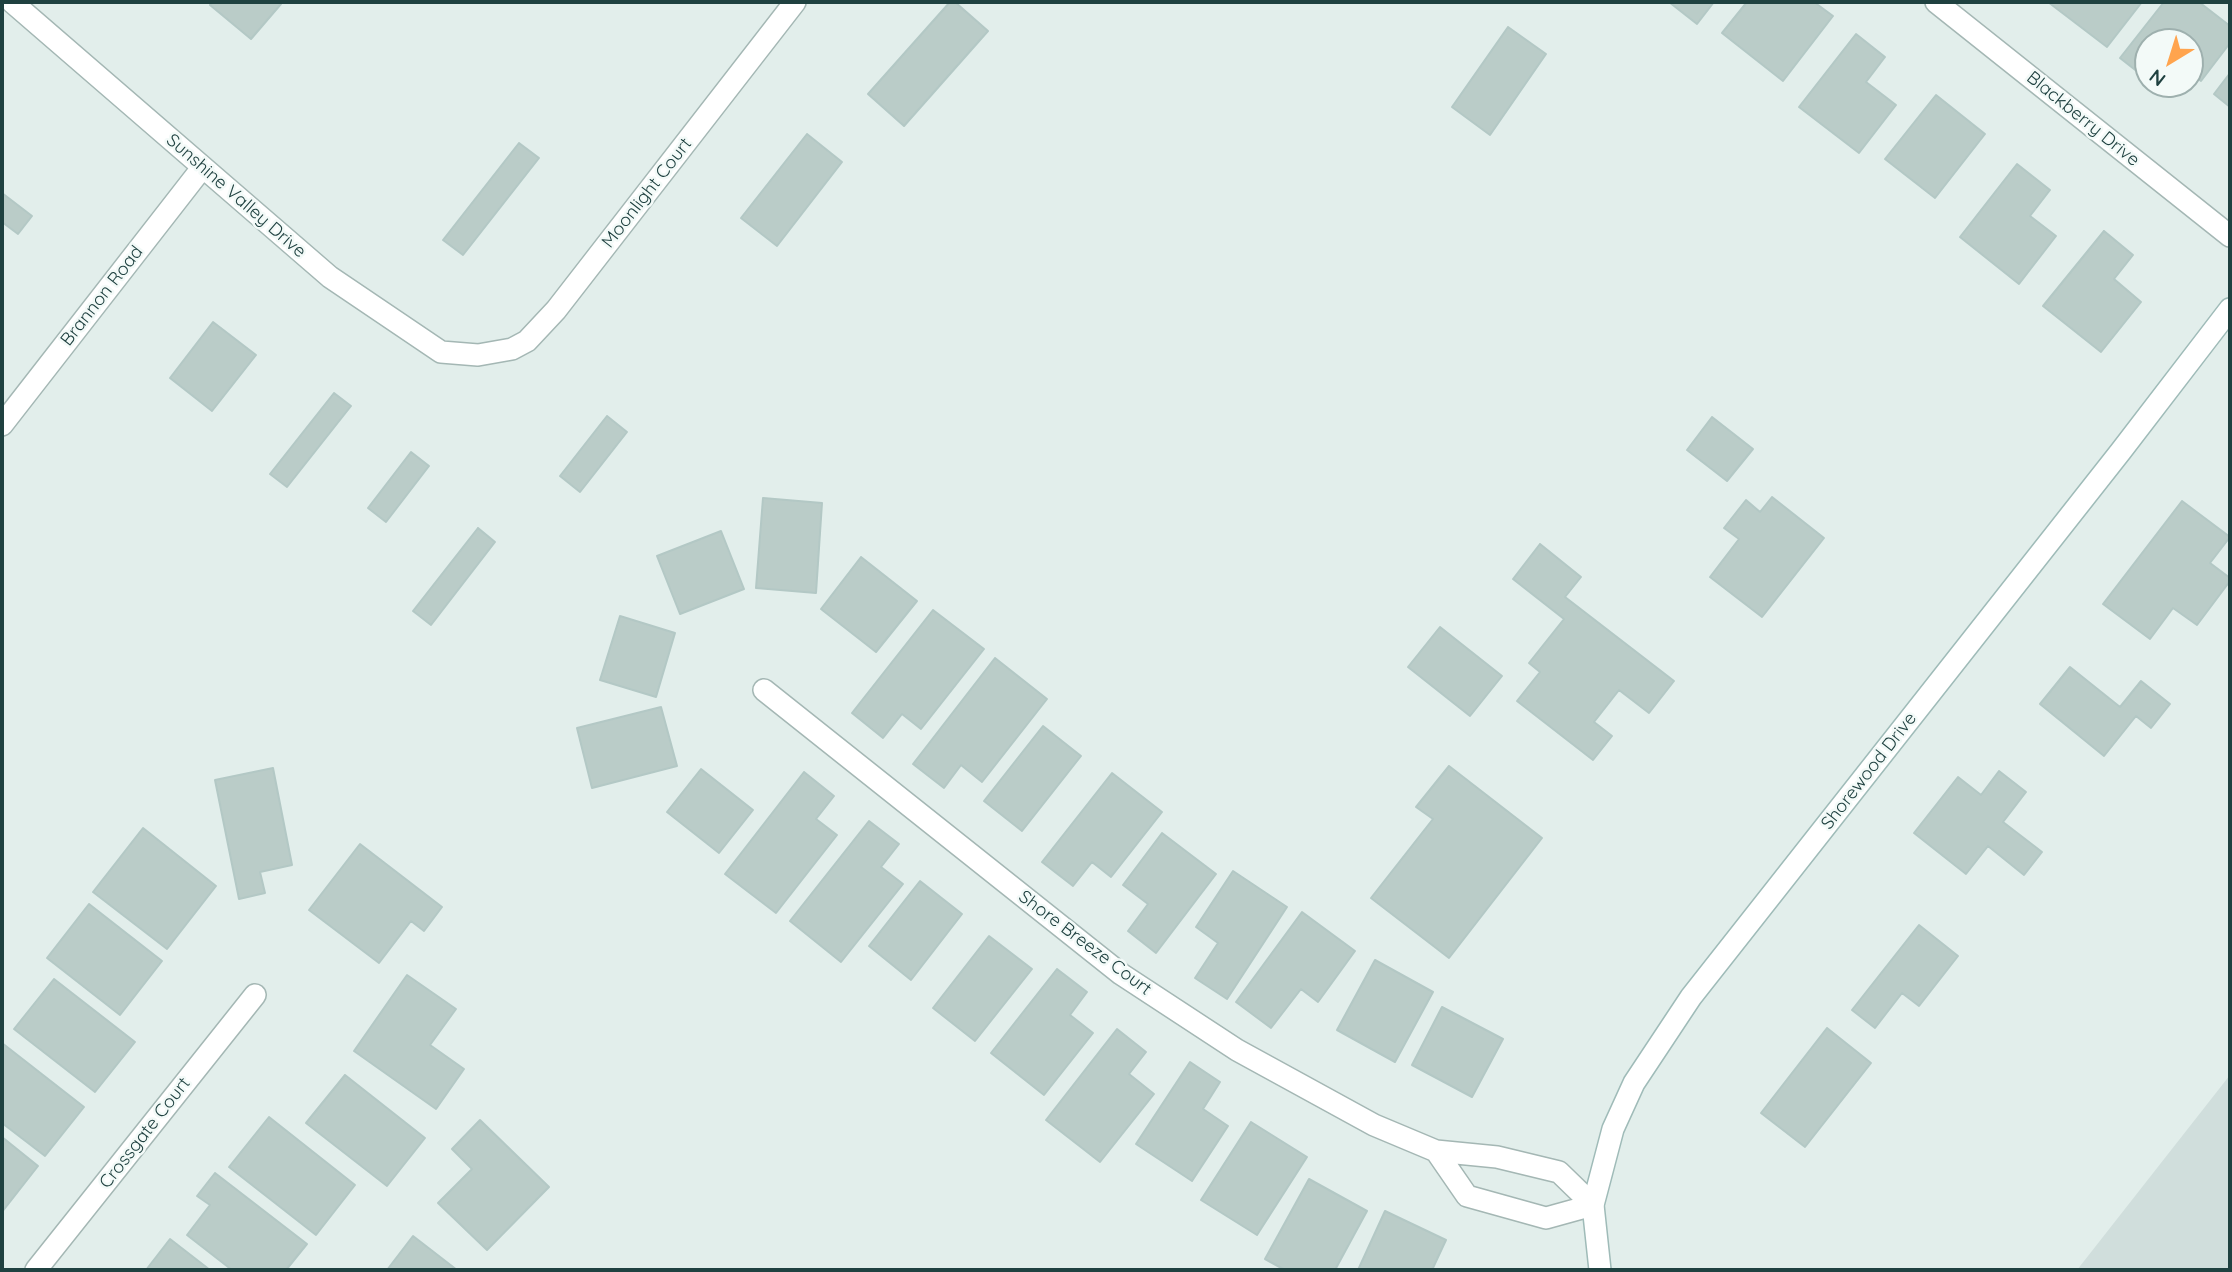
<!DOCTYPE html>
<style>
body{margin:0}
#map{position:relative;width:2232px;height:1272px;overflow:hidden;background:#e2eeeb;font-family:Quicksand,sans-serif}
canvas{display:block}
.frame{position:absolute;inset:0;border:4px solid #1f4140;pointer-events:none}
.north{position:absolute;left:2134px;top:28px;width:70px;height:70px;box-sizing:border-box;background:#f3faf8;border:2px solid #9eb0ae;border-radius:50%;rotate:218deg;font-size:19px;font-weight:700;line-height:28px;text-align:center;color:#1f4140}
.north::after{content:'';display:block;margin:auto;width:24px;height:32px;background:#ffa44e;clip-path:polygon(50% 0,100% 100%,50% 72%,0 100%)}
</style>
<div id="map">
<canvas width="2232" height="1272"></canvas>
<div class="frame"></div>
<div class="north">N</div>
</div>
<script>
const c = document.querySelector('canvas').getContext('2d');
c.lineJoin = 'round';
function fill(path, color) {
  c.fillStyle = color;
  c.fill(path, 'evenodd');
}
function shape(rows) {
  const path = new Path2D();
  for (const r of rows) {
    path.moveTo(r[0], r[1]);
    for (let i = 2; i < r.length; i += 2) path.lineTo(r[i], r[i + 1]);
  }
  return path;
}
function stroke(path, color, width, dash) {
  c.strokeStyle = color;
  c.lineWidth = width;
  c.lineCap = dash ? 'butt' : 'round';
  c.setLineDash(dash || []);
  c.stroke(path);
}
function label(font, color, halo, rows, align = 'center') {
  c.font = font + ' Quicksand,sans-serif';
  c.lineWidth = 5;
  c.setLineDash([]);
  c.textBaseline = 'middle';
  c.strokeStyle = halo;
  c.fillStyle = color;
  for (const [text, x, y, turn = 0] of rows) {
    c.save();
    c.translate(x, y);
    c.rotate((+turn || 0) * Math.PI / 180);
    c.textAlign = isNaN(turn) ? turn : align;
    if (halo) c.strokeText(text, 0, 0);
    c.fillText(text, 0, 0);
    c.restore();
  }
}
fill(shape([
 [2230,1075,2230,1270,2077,1270]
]), '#d0dedc');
const building = shape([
 [213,2,278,2,281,4,251,39,210,5,213,2],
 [950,2,955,2,988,31,904,126,868,94,950,2],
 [1669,2,1714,2,1697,24,1669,2],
 [1747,2,1814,2,1833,16,1783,81,1722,33,1747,2],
 [2048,2,2142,2,2107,47,2048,2],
 [2164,2,2199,2,2230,26,2230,43,2201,81,2190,73,2190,42,2148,42,2148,80,2120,58,2164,2],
 [1508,27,1546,54,1490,135,1452,107,1508,27],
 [1856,34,1885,57,1866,82,1896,105,1859,153,1799,107,1856,34],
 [2230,73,2230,107,2214,94,2230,73],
 [1936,95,1985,134,1935,198,1885,159,1936,95],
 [807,134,842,162,777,246,741,218,807,134],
 [519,143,539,158,463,255,443,240,519,143],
 [2017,164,2050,190,2030,216,2056,236,2019,284,1960,237,2017,164],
 [2,193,32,216,18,234,2,222,2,193],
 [2104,231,2133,255,2114,279,2141,302,2101,352,2043,306,2104,231],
 [213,322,256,355,212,411,170,378,213,322],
 [334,393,351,406,287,487,270,474,334,393],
 [607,416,627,432,580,492,560,476,607,416],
 [1712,417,1753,449,1727,481,1687,450,1712,417],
 [411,452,429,466,386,522,368,508,411,452],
 [1772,497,1824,538,1762,617,1710,577,1739,539,1724,528,1746,500,1760,512,1772,497],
 [763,498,822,503,816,593,756,588,763,498],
 [2182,501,2230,537,2210,563,2230,578,2230,581,2197,625,2173,608,2150,639,2103,604,2182,501],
 [478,528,495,542,431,625,413,611,478,528],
 [721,531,744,589,680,614,657,556,721,531],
 [1540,544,1581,577,1565,597,1674,681,1649,713,1619,690,1594,722,1612,736,1593,760,1517,701,1540,672,1529,663,1564,619,1513,579,1540,544],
 [861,557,917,601,876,652,821,609,861,557],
 [933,610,984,649,921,729,902,714,883,738,852,713,933,610],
 [620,616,675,633,656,697,600,680,620,616],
 [1440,627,1502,676,1470,716,1408,667,1440,627],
 [995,658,1047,699,982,782,961,765,944,788,913,764,995,658],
 [2070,667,2120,707,2141,681,2170,704,2151,728,2136,716,2104,756,2040,704,2070,667],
 [661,707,677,766,592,788,577,728,661,707],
 [1043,726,1081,756,1022,831,984,801,1043,726],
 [1449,766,1542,838,1449,958,1371,898,1433,819,1416,807,1449,766],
 [273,768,292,865,260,872,265,893,239,899,215,780,273,768],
 [701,769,753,810,719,853,667,812,701,769],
 [1999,771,2026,792,2003,822,2042,852,2024,875,1988,846,1966,874,1914,833,1958,777,1981,795,1999,771],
 [804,772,834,796,816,819,837,835,776,913,725,874,804,772],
 [1112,773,1162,812,1111,877,1092,862,1073,886,1042,862,1112,773],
 [869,821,899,844,881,867,903,884,841,962,790,921,869,821],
 [143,828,216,886,167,949,93,892,143,828],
 [1162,833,1216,874,1156,953,1128,931,1148,904,1123,885,1162,833],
 [360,844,442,907,424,931,411,921,379,963,309,910,360,844],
 [1233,871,1287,907,1227,999,1195,978,1218,943,1196,927,1233,871],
 [920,881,962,914,911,980,869,946,920,881],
 [89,904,162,961,120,1015,47,958,89,904],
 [1302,912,1355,951,1318,1002,1301,989,1271,1028,1236,1002,1302,912],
 [1919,925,1958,956,1919,1006,1902,993,1875,1028,1852,1010,1919,925],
 [989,936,1032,969,975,1041,933,1008,989,936],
 [1375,960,1433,992,1395,1062,1337,1030,1375,960],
 [1057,969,1087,992,1070,1015,1093,1033,1044,1095,991,1053,1057,969],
 [407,975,456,1009,430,1045,464,1069,436,1109,354,1051,407,975],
 [54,979,135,1042,95,1092,14,1029,54,979],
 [1442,1007,1503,1039,1472,1097,1412,1065,1442,1007],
 [1827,1028,1871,1063,1805,1147,1761,1113,1827,1028],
 [1117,1029,1146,1052,1129,1074,1154,1094,1100,1162,1046,1120,1117,1029],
 [2,1043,84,1107,45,1156,2,1123,2,1043],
 [1190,1062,1220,1082,1203,1109,1228,1126,1192,1181,1136,1144,1190,1062],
 [345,1075,425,1138,387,1186,306,1123,345,1075],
 [269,1117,355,1185,316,1235,229,1167,269,1117],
 [480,1120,549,1187,487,1250,438,1203,472,1169,452,1149,480,1120],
 [1251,1122,1307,1157,1257,1235,1201,1200,1251,1122],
 [2,1137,38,1166,2,1212,2,1137],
 [215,1173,307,1244,286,1270,232,1270,187,1235,210,1205,197,1196,215,1173],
 [1309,1179,1367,1211,1335,1270,1285,1270,1265,1259,1309,1179],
 [1385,1211,1446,1240,1432,1270,1358,1270,1385,1211],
 [413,1236,457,1270,387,1270,413,1236],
 [170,1239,210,1270,146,1270,170,1239]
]);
fill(building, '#baccc8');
stroke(building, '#b3c8c5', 2);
const street = shape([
 [12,2,330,277,441,352,478,355,512,349,527,341,556,310,795,2],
 [1936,2,2230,236],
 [2,425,202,168],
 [764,690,1121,974,1237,1050,1374,1125,1436,1151,1497,1157,1559,1172,1593,1205],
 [1436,1151,1467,1196,1546,1218,1593,1205],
 [36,1270,255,995]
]);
const secondary = shape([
 [1600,1270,1593,1205,1613,1129,1634,1083,1691,997,2121,451,2230,309]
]);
stroke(street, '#a4b7b4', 24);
stroke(secondary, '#9fbbb8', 24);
stroke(street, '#fff', 21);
stroke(secondary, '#fff', 21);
label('18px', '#1f4140', '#f3faf8', [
 ["Blackberry Drive",2083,119,39],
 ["Moonlight Court",647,193,-52],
 ["Sunshine Valley Drive",236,196,41],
 ["Brannon Road",102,296,-52],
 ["Shorewood Drive",1869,771,-52],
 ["Shore Breeze Court",1085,943,37],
 ["Crossgate Court",145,1133,-52]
]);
</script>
